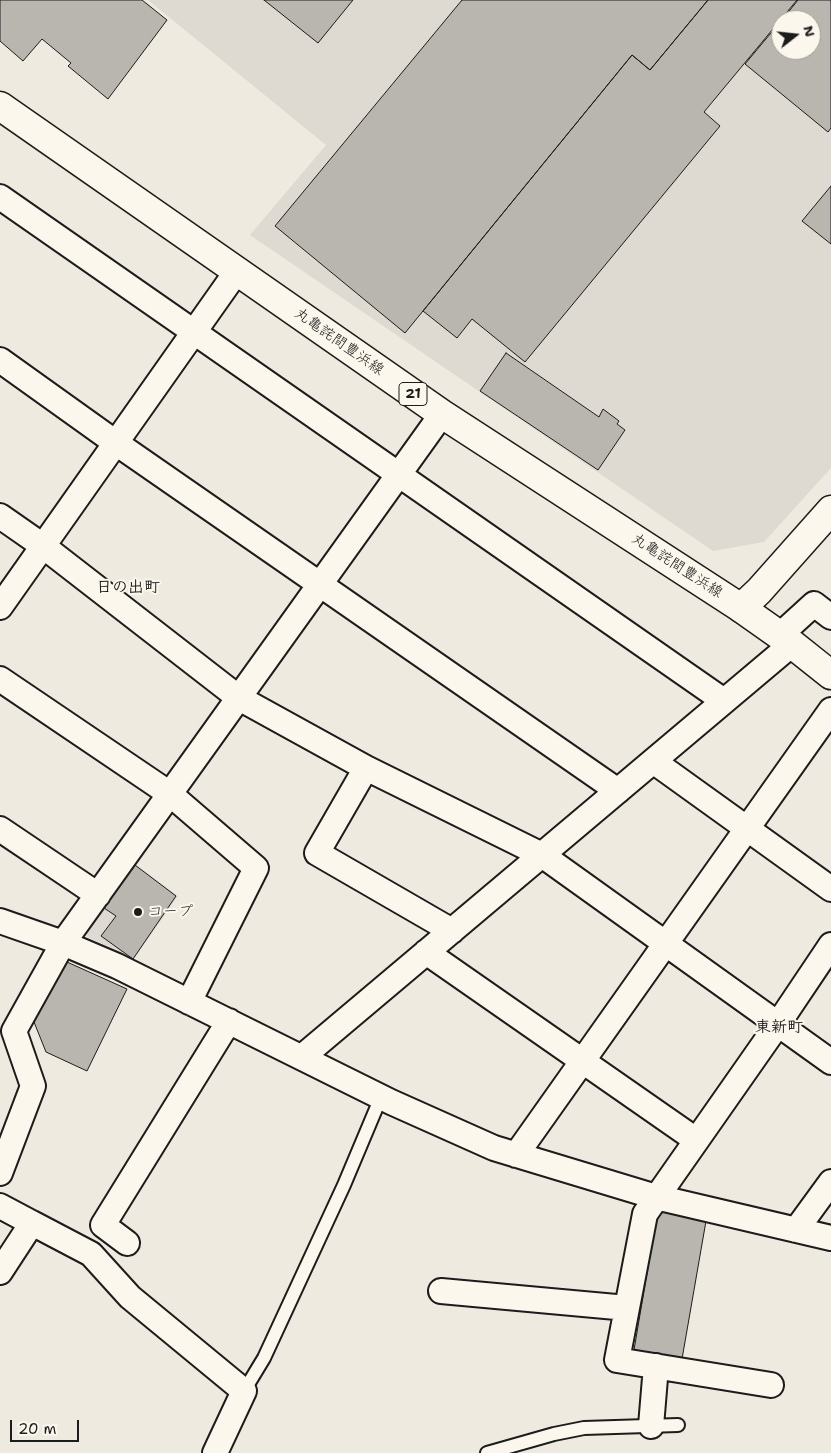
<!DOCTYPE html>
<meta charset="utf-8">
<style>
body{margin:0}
#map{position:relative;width:831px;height:1453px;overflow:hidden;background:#eeeadf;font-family:"Shantell Sans",sans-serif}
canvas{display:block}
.north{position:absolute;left:771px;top:10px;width:50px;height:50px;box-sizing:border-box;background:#fbf7ec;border:1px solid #a29f99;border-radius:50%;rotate:74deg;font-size:14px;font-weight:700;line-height:20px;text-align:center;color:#1c1c1c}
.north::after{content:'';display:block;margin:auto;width:18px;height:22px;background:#1c1c1c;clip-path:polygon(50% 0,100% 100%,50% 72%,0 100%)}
.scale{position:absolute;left:10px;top:1420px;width:69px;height:22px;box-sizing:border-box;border:2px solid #1c1c1c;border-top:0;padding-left:6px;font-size:15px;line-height:18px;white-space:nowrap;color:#1c1c1c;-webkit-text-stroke:4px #fbf7ec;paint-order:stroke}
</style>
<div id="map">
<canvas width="831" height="1453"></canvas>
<div class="north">N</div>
<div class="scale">20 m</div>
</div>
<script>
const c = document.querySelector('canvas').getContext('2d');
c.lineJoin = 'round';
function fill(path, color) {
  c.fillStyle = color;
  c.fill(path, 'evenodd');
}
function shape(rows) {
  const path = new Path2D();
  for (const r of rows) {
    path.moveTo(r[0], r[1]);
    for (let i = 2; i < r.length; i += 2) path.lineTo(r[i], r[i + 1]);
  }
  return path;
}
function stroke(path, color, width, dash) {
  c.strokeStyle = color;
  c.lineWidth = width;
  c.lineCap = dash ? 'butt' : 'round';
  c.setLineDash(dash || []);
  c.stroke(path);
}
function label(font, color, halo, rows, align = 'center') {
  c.font = font + ' "Shantell Sans","Klee One",sans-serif';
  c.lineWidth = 4;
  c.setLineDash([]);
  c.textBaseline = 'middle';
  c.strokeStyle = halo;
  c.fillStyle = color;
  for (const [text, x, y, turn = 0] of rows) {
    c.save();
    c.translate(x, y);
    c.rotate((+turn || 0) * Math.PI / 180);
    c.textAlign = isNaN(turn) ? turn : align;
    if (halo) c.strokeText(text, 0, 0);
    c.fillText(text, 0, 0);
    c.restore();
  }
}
fill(shape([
 [148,0,831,0,831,468,764,542,713,551,250,235,326,145],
 [781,20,811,20,811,50,781,50],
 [131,861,178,896,134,959,87,937,88,926]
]), '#dedad1');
const building = shape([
 [0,0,142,0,167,20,108,99,68,66,71,63,42,39,23,61,0,41,0,0],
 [264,0,353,0,318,43,264,0],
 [462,0,708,0,650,70,632,55,405,333,275,226,462,0],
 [708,0,797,0,704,112,720,126,525,362,472,319,457,338,423,311,632,55,650,70,708,0],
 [798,0,831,0,831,128,828,132,745,64,781,21,781,50,811,50,811,20,782,20,798,0],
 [831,186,831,244,802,221,831,186],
 [506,353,599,417,603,409,619,421,617,424,625,430,598,470,480,391,506,353],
 [135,865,176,896,133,959,101,936,116,916,104,908,135,865],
 [67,962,127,989,87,1071,46,1052,34,1022,67,962],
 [658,1208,706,1221,682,1359,634,1350,658,1208]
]);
fill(building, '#b9b6af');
stroke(building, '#1c1c1c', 1);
const service = shape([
 [244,1391,264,1358,344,1185,381,1097],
 [487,1453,554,1434,584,1428,678,1425]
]);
const minor = shape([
 [0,197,724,701],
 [0,360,116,443,618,791],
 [0,516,43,546,239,698,366,768,317,853,452,931],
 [0,607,237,271],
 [780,635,814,604,831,617],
 [0,679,170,794,256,868,189,1002],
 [653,761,831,889],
 [366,768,542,855,831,1062],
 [0,829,98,895],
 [0,921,63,943,117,966,391,1102,494,1148,656,1197,831,1238],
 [426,952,696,1140],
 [302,1057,792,644],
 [516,1155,831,710],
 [0,1173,33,1086,14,1031,63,943,442,414],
 [0,1206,32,1223,0,1272],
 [32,1223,91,1254,130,1297,244,1391,215,1453],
 [796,1230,831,1182],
 [127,1243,103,1225,229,1021],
 [441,1291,627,1308],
 [771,1385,617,1360,645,1214,778,1024,831,945],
 [651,1426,656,1366]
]);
const tertiary = shape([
 [741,608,759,591,831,510]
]);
const primary = shape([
 [0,106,442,414,741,608,792,644,831,675]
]);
stroke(service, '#1c1c1c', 16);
stroke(minor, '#1c1c1c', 28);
stroke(tertiary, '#1c1c1c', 31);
stroke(primary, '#1c1c1c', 31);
stroke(service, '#fbf7ec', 12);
stroke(minor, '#fbf7ec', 24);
stroke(tertiary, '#fbf7ec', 28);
stroke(primary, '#fbf7ec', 28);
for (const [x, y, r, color] of [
 [138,912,5,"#1c1c1c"]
]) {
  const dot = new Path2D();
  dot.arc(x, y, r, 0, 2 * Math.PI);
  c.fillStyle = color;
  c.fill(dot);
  stroke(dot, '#fbf7ec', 2);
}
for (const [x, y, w] of [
 [413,394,28]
]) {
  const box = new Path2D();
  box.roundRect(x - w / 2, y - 11.5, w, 23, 4);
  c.fillStyle = '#fbf7ec';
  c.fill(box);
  stroke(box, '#1c1c1c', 1);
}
label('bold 14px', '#1c1c1c', null, [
 ["21",413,394]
]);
label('15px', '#1c1c1c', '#fbf7ec', [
 ["丸亀詫間豊浜線",339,342,35],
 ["丸亀詫間豊浜線",677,566,33]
]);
label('15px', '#1c1c1c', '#fbf7ec', [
 ["コープ",148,912]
], 'left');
label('bold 16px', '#1c1c1c', '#fbf7ec', [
 ["日の出町",128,588],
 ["東新町",779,1028]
]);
</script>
